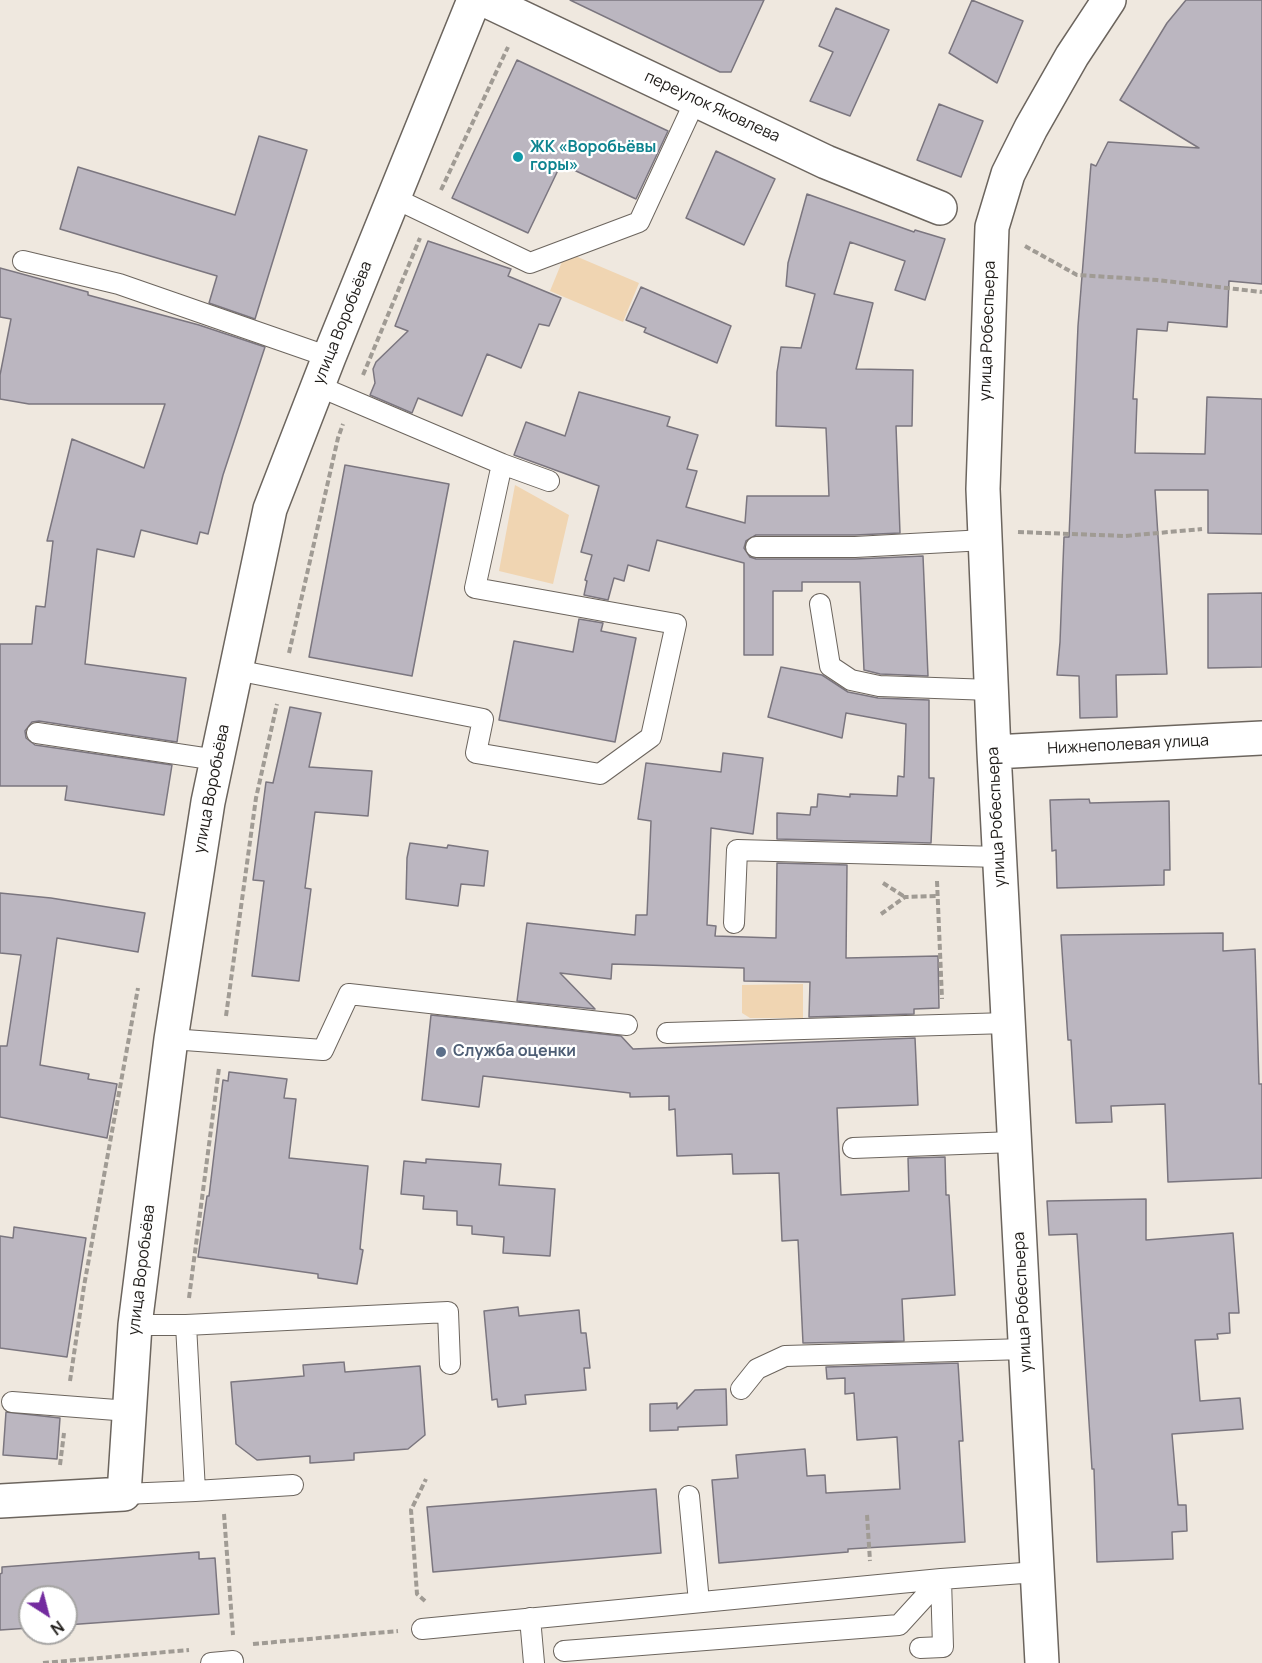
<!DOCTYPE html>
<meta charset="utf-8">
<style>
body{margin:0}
#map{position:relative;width:1262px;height:1663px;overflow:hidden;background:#efe8df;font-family:Manrope,sans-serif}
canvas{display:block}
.north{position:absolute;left:18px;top:1585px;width:60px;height:60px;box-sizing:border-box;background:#fff;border:2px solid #a5a4a3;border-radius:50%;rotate:144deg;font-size:16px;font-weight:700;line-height:24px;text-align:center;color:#1e1b18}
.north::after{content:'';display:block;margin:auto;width:21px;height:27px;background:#732b9f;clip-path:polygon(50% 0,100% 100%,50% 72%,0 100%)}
</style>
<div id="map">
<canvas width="1262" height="1663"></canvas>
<div class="north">N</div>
</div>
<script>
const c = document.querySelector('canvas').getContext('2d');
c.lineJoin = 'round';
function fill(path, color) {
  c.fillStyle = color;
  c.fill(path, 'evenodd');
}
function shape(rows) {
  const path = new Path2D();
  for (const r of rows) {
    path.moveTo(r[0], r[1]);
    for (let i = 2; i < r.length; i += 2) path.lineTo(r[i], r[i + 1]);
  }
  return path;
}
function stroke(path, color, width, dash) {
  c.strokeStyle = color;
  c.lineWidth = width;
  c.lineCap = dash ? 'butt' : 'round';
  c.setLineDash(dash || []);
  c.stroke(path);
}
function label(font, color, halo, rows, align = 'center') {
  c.font = font + ' Manrope,sans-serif';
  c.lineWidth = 4.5;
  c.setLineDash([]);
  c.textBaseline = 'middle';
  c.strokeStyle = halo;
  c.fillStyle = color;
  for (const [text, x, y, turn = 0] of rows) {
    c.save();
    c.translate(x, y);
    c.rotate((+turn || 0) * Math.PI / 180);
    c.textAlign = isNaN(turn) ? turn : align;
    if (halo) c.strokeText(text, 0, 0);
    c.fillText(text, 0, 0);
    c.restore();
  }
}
fill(shape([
 [566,252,639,283,623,322,550,291],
 [515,485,569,515,553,584,499,571],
 [803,984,803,1018,750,1018,742,1013,742,985]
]), '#f0d5b2');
const building = shape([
 [570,0,764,0,731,72,720,72,570,0],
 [972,0,1023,21,997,83,949,53,972,0],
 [1186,0,1262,0,1262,284,1229,281,1227,327,1168,322,1167,331,1137,329,1133,399,1137,399,1135,453,1205,454,1207,397,1262,399,1262,534,1208,533,1208,490,1155,490,1167,674,1116,675,1117,717,1080,718,1079,676,1057,675,1060,642,1064,537,1069,537,1078,326,1091,164,1096,166,1108,142,1199,148,1120,100,1167,23,1186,0],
 [836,8,889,30,850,116,810,101,833,52,819,46,836,8],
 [517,60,668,131,636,199,561,164,528,233,452,198,517,60],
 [939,104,983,121,961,177,917,160,939,104],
 [259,136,307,150,255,319,209,303,217,276,60,229,78,167,235,215,259,136],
 [716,151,775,179,744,245,686,218,716,151],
 [807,194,914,232,915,230,945,239,925,300,895,290,905,261,850,242,834,294,873,303,856,369,913,370,912,426,896,426,900,533,855,535,756,535,746,541,744,548,750,557,756,559,855,559,923,556,928,676,880,674,864,670,860,582,802,582,802,591,773,591,773,655,744,655,744,563,657,540,649,571,628,565,624,581,614,578,608,600,584,595,587,581,585,580,592,555,581,552,599,486,514,455,526,422,565,436,579,392,670,417,667,426,698,435,687,469,697,471,686,507,745,523,747,496,829,496,826,428,776,426,777,372,781,347,801,348,815,294,786,286,788,263,807,194],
 [428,241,511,269,508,276,561,298,549,326,539,324,521,368,487,354,462,416,418,398,412,413,370,395,375,383,373,369,376,362,408,331,395,326,428,241],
 [0,268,88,292,88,295,199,325,265,347,223,475,208,534,200,532,197,544,141,530,134,557,97,549,85,664,186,678,177,742,39,721,32,722,25,731,26,738,35,745,172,765,164,815,65,800,67,786,0,786,0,644,32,644,36,606,45,607,53,541,47,541,72,439,144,468,165,404,29,404,0,399,0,375,11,319,0,317,0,268],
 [641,287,731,326,717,363,644,332,646,328,626,320,641,287],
 [345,465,449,484,412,676,309,657,345,465],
 [1262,593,1262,667,1208,668,1208,594,1262,593],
 [579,619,603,623,601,631,636,638,615,742,499,720,514,641,573,652,579,619],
 [781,667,822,675,848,692,878,698,929,700,929,778,934,778,931,843,777,839,777,813,810,815,811,807,817,807,818,794,850,797,850,794,897,796,898,776,904,777,906,724,846,713,842,738,768,717,781,667],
 [290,707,321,713,309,767,372,771,368,816,315,812,305,888,311,889,299,981,252,976,264,881,253,880,266,782,273,783,290,707],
 [723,753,763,758,753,834,711,828,707,925,716,926,715,936,776,938,777,863,847,865,846,958,938,956,939,1008,914,1009,914,1014,809,1017,810,982,744,981,744,968,612,964,611,979,560,973,595,1009,517,1001,527,923,635,935,636,915,647,915,651,821,638,819,646,763,721,772,723,753],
 [1089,799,1090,803,1169,801,1170,870,1164,870,1164,885,1057,888,1056,850,1052,851,1050,800,1089,799],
 [410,843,447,848,448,845,488,851,484,886,461,884,458,906,406,899,407,858,410,843],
 [0,893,51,898,145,913,138,952,57,938,40,1065,89,1074,88,1079,117,1084,107,1138,0,1117,0,1046,7,1046,21,955,0,953,0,893],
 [1223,933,1223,951,1255,949,1259,1084,1262,1084,1262,1178,1168,1182,1165,1104,1111,1106,1112,1122,1076,1123,1071,1040,1068,1040,1061,935,1223,933],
 [431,1015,621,1036,633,1049,915,1038,918,1105,837,1108,841,1195,909,1191,908,1158,945,1157,946,1195,949,1195,955,1295,902,1299,904,1341,803,1343,798,1240,782,1241,779,1173,733,1174,732,1154,677,1156,675,1109,669,1110,669,1096,630,1097,630,1093,483,1076,479,1107,422,1100,431,1015],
 [229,1072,287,1079,284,1098,296,1099,289,1158,368,1166,360,1249,363,1250,357,1284,318,1278,318,1274,198,1257,207,1196,209,1196,223,1080,228,1081,229,1072],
 [426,1159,501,1164,499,1185,555,1189,550,1256,503,1253,504,1237,472,1234,472,1226,457,1225,457,1211,423,1209,424,1196,401,1194,404,1161,426,1163,426,1159],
 [1146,1199,1146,1240,1233,1233,1239,1313,1229,1313,1230,1333,1217,1334,1218,1339,1195,1340,1200,1401,1240,1398,1243,1429,1172,1434,1178,1505,1186,1505,1187,1531,1172,1532,1173,1559,1097,1562,1094,1469,1092,1469,1077,1234,1049,1235,1047,1201,1146,1199],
 [14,1227,86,1238,67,1357,0,1348,0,1236,13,1238,14,1227],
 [518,1307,519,1316,579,1310,581,1333,586,1333,590,1368,584,1368,586,1390,525,1395,526,1404,498,1407,497,1399,492,1400,484,1311,518,1307],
 [344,1362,345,1372,420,1366,425,1435,408,1449,354,1453,354,1460,310,1463,310,1456,257,1460,236,1444,231,1382,304,1376,303,1365,344,1362],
 [958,1363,963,1441,959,1441,965,1542,848,1549,848,1552,719,1563,712,1480,738,1478,736,1455,805,1449,807,1476,825,1475,826,1493,900,1489,897,1437,857,1440,854,1393,845,1394,845,1378,827,1379,826,1367,958,1363],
 [726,1389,727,1425,678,1427,678,1430,650,1431,650,1404,677,1403,677,1409,695,1390,726,1389],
 [6,1412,60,1418,57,1459,3,1455,6,1412],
 [656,1489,661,1553,433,1572,427,1507,656,1489],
 [199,1552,199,1559,215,1558,219,1614,66,1625,66,1597,30,1597,30,1628,0,1630,0,1574,2,1573,2,1567,199,1552]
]);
fill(building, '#bbb6c0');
stroke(building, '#7b767f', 1.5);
const lane = shape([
 [394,198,530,263,639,222,696,99],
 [23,261,119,284,329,357],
 [318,386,502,464,549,481],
 [756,547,855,547,985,540],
 [820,604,830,666,851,680,879,686,991,690],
 [236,670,483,719,476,753,600,774,651,737,676,624,475,588,502,464],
 [37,733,217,760],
 [734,923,737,850,999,857],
 [667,1033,1008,1023],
 [171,1039,323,1050,349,994,627,1025],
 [853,1148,1014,1142],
 [135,1325,186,1325,448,1312,450,1364],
 [186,1325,195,1491,293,1485],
 [741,1389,757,1369,785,1356,1025,1349],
 [12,1402,129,1411],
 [124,1494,195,1491],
 [689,1496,699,1602],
 [530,1618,534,1663],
 [422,1629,941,1579,1037,1572],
 [920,1648,943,1647,941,1579],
 [564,1651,899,1625,941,1579],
 [211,1663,233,1661]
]);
const street = shape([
 [485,0,826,162,940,208],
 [994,752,1262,738],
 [0,1501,124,1494,135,1325,171,1039,208,802,270,509,329,357,474,0],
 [1042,1663,994,752,983,489,992,227,1008,174,1031,128,1072,56,1109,0]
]);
stroke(lane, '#6c655e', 22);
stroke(street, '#6c655e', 36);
stroke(shape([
 [441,190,508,47],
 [1025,246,1077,275,1157,280,1262,292],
 [363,375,420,238],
 [1018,532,1125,536,1202,529],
 [289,653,338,438,343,424],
 [937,881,942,999],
 [883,883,905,897],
 [881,914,905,897,938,896],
 [226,1016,256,798,277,704],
 [189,1298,219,1068],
 [70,1381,84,1286,138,988],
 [60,1465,64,1433],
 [224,1514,233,1635],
 [867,1515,870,1561],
 [425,1601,417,1594,411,1510,426,1479],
 [253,1644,398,1631],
 [43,1663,189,1650]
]), '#a09b94', 4, [6, 3]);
stroke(lane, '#fff', 20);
stroke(street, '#fff', 33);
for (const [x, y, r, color] of [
 [518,157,6,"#0f9aa8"],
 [441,1052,6,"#5c6f8a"]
]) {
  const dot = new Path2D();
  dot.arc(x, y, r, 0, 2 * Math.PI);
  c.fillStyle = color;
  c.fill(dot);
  stroke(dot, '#fff', 2);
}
label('16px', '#1e1b18', '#fff', [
 ["переулок Яковлева",712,107,25],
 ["улица Воробьёва",343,323,-68],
 ["улица Робеспьера",988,331,-88],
 ["Нижнеполевая улица",1128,745,-3],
 ["улица Воробьёва",212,789,-79],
 ["улица Робеспьера",997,817,-93],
 ["улица Воробьёва",142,1270,-83],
 ["улица Робеспьера",1023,1302,-93]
]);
label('bold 16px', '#0d838f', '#fff', [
 ["ЖК «Воробьёвы",530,148],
 ["горы»",530,166]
], 'left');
label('bold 16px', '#4e5e75', '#fff', [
 ["Служба оценки",453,1052]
], 'left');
</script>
